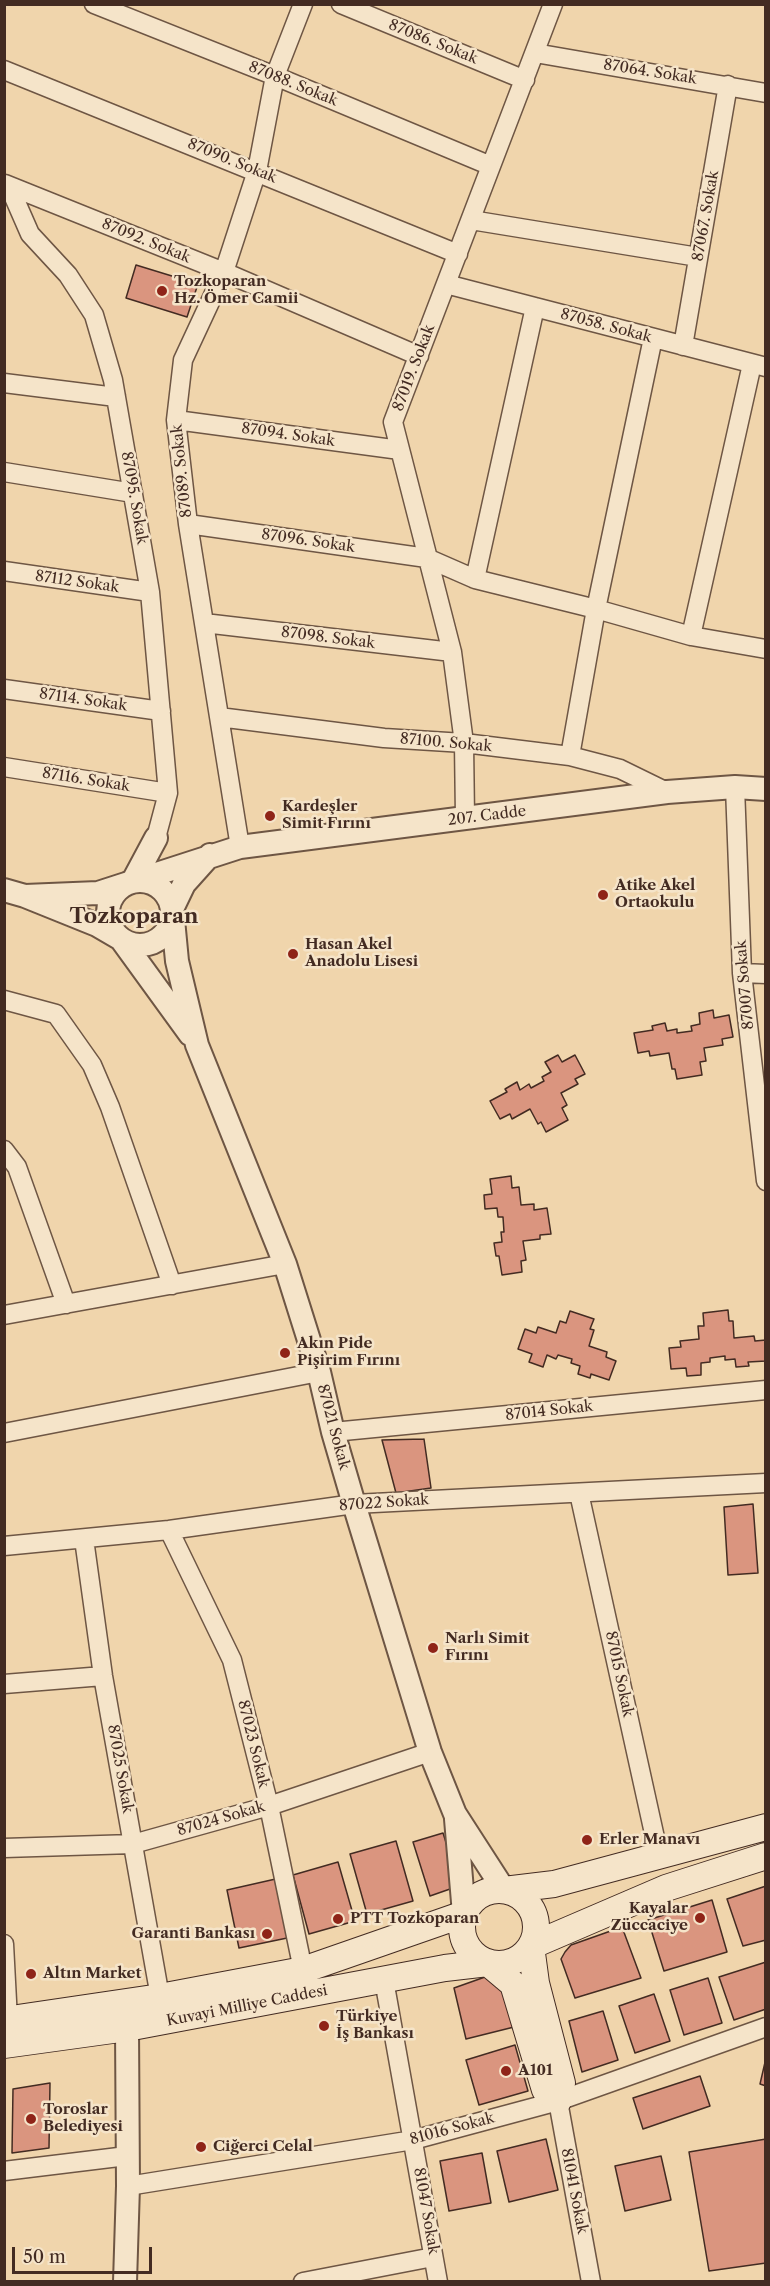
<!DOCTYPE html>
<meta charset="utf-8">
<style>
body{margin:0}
#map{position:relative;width:770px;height:2286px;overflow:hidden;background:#f0d5ac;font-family:"Libre Caslon Text",serif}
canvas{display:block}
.frame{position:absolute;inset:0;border:6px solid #432b22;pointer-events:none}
.scale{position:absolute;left:12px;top:2247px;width:140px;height:27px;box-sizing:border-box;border:3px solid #432b22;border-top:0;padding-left:8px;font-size:18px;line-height:21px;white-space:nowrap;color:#432b22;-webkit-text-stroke:4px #f5e4c9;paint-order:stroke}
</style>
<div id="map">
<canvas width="770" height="2286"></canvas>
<div class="frame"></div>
<div class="scale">50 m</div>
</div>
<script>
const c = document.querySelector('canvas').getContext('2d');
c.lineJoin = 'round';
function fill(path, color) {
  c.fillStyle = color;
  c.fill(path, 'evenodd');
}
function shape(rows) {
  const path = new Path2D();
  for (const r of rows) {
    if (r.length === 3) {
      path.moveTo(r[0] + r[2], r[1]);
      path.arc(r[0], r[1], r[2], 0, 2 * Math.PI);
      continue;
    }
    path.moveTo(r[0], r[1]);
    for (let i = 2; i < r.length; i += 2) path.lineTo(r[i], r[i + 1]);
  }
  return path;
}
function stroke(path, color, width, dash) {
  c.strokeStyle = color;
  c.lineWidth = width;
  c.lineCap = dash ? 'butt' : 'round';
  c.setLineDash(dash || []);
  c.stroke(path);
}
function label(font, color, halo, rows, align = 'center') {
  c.font = font + ' "Libre Caslon Text",serif';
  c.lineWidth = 5;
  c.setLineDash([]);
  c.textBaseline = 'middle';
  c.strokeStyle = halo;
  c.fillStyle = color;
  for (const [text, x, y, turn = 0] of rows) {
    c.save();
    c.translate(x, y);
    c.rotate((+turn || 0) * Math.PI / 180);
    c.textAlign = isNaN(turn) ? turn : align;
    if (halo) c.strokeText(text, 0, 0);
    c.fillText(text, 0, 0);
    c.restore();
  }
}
const building = shape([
 [136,265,198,284,187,317,126,298,136,265],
 [713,1010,714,1018,729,1015,733,1037,722,1039,723,1045,704,1048,706,1061,700,1062,702,1075,677,1079,675,1069,672,1069,669,1053,650,1056,649,1051,638,1053,634,1033,653,1030,652,1026,665,1023,667,1031,677,1029,677,1033,692,1031,691,1026,700,1024,699,1013,713,1010],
 [558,1055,562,1062,575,1055,585,1074,575,1079,578,1084,561,1093,567,1105,562,1108,568,1120,546,1132,541,1122,538,1124,530,1109,512,1119,510,1114,500,1119,490,1101,507,1092,505,1089,517,1082,520,1090,529,1084,531,1088,544,1081,542,1077,551,1072,545,1062,558,1055],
 [511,1176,512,1188,519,1187,521,1205,534,1204,534,1210,547,1208,551,1234,540,1235,540,1239,523,1241,526,1260,521,1261,522,1272,502,1275,499,1256,496,1256,494,1243,502,1242,501,1232,504,1232,503,1217,498,1217,497,1208,485,1209,484,1195,492,1194,490,1179,511,1176],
 [728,1310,729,1321,733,1321,734,1338,754,1336,755,1341,766,1340,766,1361,748,1362,749,1366,736,1367,735,1359,725,1360,725,1356,710,1358,710,1362,701,1363,701,1375,687,1376,686,1368,671,1369,669,1348,681,1347,680,1341,699,1339,698,1326,704,1326,703,1313,728,1310],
 [570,1311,594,1319,590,1329,594,1330,589,1346,607,1352,606,1357,616,1361,609,1380,591,1374,590,1378,578,1374,580,1366,571,1363,572,1359,558,1355,556,1359,547,1355,543,1367,529,1362,532,1354,518,1349,525,1329,536,1333,538,1327,556,1333,560,1321,566,1323,570,1311],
 [424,1439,431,1488,396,1493,382,1440,424,1439],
 [753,1504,758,1573,728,1575,724,1507,753,1504],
 [443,1833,456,1874,450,1889,430,1896,413,1842,443,1833],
 [396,1841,413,1901,367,1914,350,1854,396,1841],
 [338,1862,355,1921,309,1934,293,1875,338,1862],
 [280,1878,292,1937,239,1948,227,1890,280,1878],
 [766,1886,766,1940,743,1946,727,1899,766,1886],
 [712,1900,727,1952,664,1971,648,1920,712,1900],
 [622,1927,641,1978,575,1998,561,1959,565,1952,571,1945,622,1927],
 [766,1962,766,2009,734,2020,719,1977,766,1962],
 [485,1977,501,1986,514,2027,466,2039,454,1988,485,1977],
 [708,1978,722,2023,684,2035,670,1990,708,1978],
 [654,1994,670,2041,635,2053,619,2006,654,1994],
 [603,2011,618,2060,582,2072,569,2021,603,2011],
 [515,2045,528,2091,479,2105,466,2060,515,2045],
 [766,2058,766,2086,760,2084,766,2058],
 [700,2076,710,2106,643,2129,633,2098,700,2076],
 [50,2083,49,2148,12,2153,13,2089,50,2083],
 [546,2139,558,2190,509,2202,497,2151,546,2139],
 [766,2139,766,2263,709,2271,689,2152,766,2139],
 [482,2153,491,2203,449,2211,440,2161,482,2153],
 [661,2156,671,2200,625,2211,615,2166,661,2156]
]);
fill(building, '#da957f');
stroke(building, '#432b22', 1.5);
const minor = shape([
 [94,4,275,76,491,166],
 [341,4,525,80],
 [535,53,766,93],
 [4,70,458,254],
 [5,184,224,272,419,356],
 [9,186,30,234,68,275,94,315,113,380,150,592,168,793,156,838],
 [471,220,698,257],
 [446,284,766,367],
 [683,346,728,85],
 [4,383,116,397],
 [176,420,400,450],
 [4,472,133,493],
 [188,524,427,558,475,579,596,609,691,636,766,649],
 [4,571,150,592],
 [475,579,535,307],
 [204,623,452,652],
 [691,636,752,364],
 [4,689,161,711],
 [219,717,384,738,464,743,570,756,620,769,667,792],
 [570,756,596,609,653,338],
 [4,767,168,793],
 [735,787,742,973,766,1181],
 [465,818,464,743,452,652,393,422,553,4],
 [240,847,188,524,176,420,183,360,224,272,257,171,275,76,303,4],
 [742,973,766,974],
 [4,1000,56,1014,92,1065,110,1107,172,1285],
 [4,1150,17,1167,66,1304],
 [4,1315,285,1264],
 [333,1432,766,1390],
 [4,1433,319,1372],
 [579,1493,659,1856],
 [169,1530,232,1660,269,1806,303,1970],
 [84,1539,103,1676,160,1997],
 [4,1546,169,1530,354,1504,766,1483],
 [4,1684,103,1676],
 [4,1848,133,1844,269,1806,430,1752],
 [4,1944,8,2020],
 [384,1980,438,2282],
 [558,2101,591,2282],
 [4,2171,127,2156],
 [128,2186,413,2140,558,2101,766,2027],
 [303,2282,433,2257]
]);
const tertiary = shape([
 [210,855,184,884,172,909,177,961,197,1045,285,1264,319,1372,333,1432,354,1504,430,1752,455,1814,504,1890],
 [133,881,156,838],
 [140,913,32],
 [4,890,25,896,97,925,121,939,190,1034],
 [25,896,98,893,240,847,667,792,735,787,766,789],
 [456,1819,464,1914],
 [125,2282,128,2186,127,2028]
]);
const secondary = shape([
 [499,1927,37],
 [504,1890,554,1884,766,1827],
 [4,2020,160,1997,303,1970,464,1914],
 [4,2045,127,2028,445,1968,488,1963,513,1984,545,2090,558,2101,562,2083,536,1983,531,1946,666,1888,766,1856]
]);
stroke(minor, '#6e5644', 21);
stroke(tertiary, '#6e5644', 26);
stroke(secondary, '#432b22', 28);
stroke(minor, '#f5e4c9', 18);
stroke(tertiary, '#f5e4c9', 22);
stroke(secondary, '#f5e4c9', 26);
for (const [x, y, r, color] of [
 [162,291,6,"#8f2418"],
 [270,816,6,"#8f2418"],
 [603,895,6,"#8f2418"],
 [293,954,6,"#8f2418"],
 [285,1353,6,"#8f2418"],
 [433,1648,6,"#8f2418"],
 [587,1840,6,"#8f2418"],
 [700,1918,6,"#8f2418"],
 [338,1919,6,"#8f2418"],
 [267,1934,6,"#8f2418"],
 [31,1974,6,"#8f2418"],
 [324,2026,6,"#8f2418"],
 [506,2071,6,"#8f2418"],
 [31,2119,6,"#8f2418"],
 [201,2147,6,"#8f2418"]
]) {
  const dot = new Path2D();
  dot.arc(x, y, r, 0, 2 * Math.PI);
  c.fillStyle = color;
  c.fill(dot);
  stroke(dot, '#f5e4c9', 2);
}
label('15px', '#432b22', '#f5e4c9', [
 ["87086. Sokak",433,42,22],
 ["87064. Sokak",650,72,9],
 ["87088. Sokak",293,84,22],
 ["87090. Sokak",232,161,22],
 ["87067. Sokak",706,216,-80],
 ["87092. Sokak",146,241,22],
 ["87058. Sokak",606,326,15],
 ["87019. Sokak",414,368,-69],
 ["87094. Sokak",288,435,8],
 ["87089. Sokak",182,471,-96],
 ["87095. Sokak",134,498,80],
 ["87096. Sokak",308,541,8],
 ["87112 Sokak",77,582,8],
 ["87098. Sokak",328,638,7],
 ["87114. Sokak",83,700,8],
 ["87100. Sokak",446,743,5],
 ["87116. Sokak",86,780,9],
 ["207. Cadde",487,816,-7],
 ["87007 Sokak",745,985,-95],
 ["87014 Sokak",549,1411,-6],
 ["87021 Sokak",333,1427,75],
 ["87022 Sokak",384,1503,-4],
 ["87015 Sokak",619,1674,78],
 ["87023 Sokak",253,1744,76],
 ["87025 Sokak",120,1769,80],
 ["87024 Sokak",221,1819,-16],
 ["Kuvayi Milliye Caddesi",247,2006,-11],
 ["81016 Sokak",452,2129,-15],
 ["81041 Sokak",574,2191,79],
 ["81047 Sokak",426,2211,80]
]);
label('bold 15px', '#432b22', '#f5e4c9', [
 ["Tozkoparan",174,282],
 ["Hz. Ömer Camii",174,299],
 ["Kardeşler",282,807],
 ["Simit Fırını",282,824],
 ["Atike Akel",615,886],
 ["Ortaokulu",615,903],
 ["Hasan Akel",305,945],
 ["Anadolu Lisesi",305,962],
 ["Akın Pide",297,1344],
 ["Pişirim Fırını",297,1361],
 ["Narlı Simit",445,1639],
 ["Fırını",445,1656],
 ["Erler Manavı",599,1840],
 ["Kayalar",688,1909,"right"],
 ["Züccaciye",688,1926,"right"],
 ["PTT Tozkoparan",350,1919],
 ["Garanti Bankası",255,1934,"right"],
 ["Altın Market",43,1974],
 ["Türkiye",336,2017],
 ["İş Bankası",336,2034],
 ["A101",518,2071],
 ["Toroslar",43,2110],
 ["Belediyesi",43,2127],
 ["Ciğerci Celal",213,2147]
], 'left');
label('bold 21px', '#432b22', '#f5e4c9', [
 ["Tozkoparan",134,917]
]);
</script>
